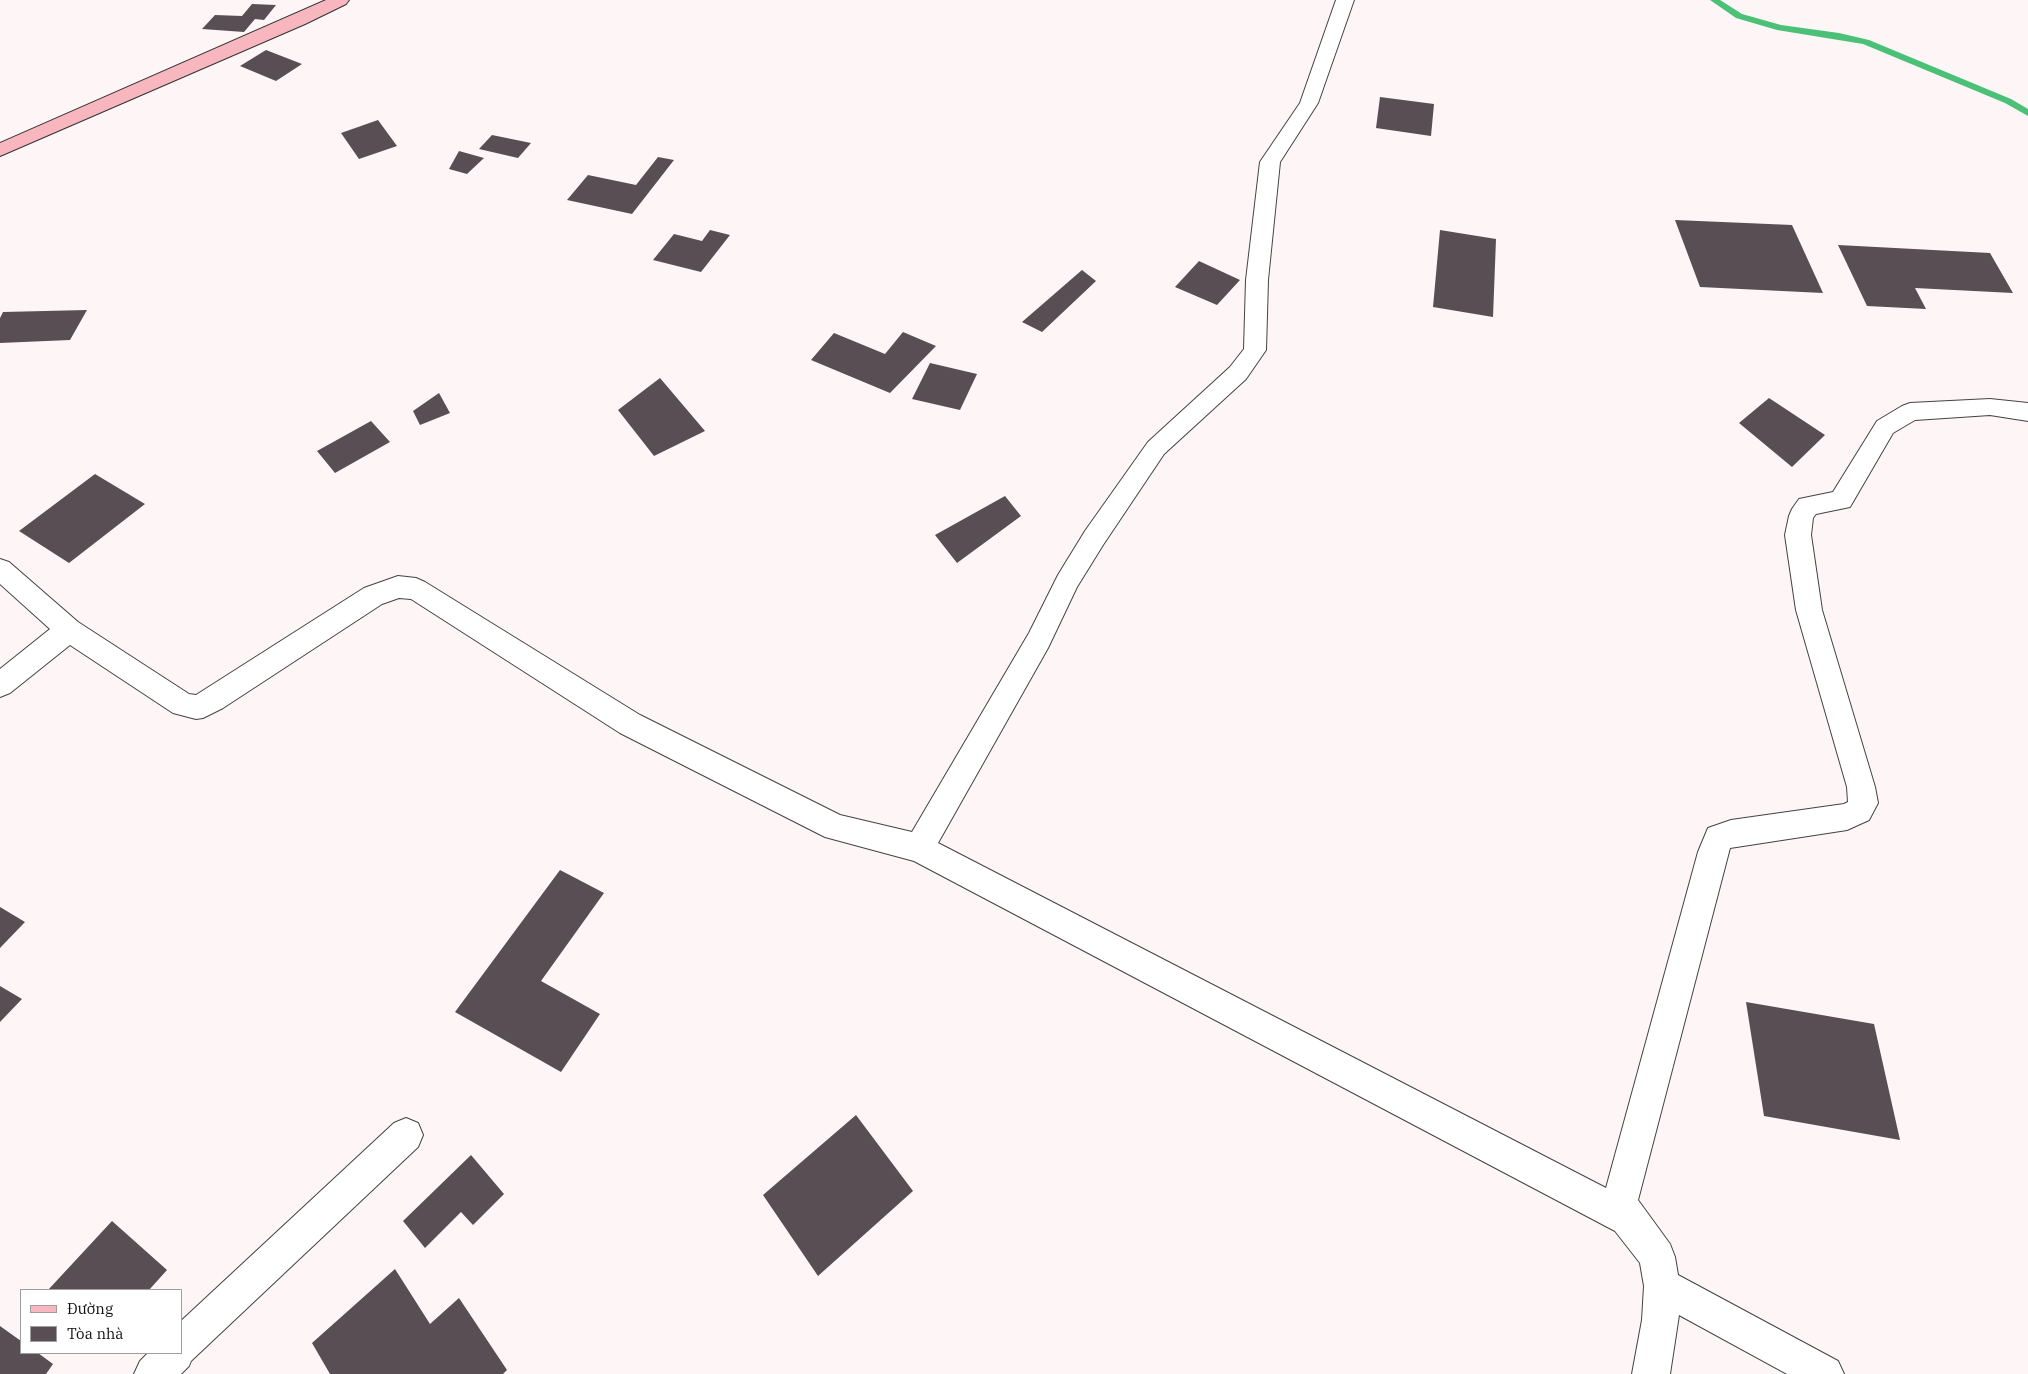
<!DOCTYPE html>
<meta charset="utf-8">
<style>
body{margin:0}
#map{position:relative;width:2028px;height:1374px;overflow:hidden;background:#fef5f7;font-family:"IBM Plex Serif",serif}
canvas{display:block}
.legend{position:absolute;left:20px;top:1289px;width:162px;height:65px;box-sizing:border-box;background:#fff;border:1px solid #9f9f9f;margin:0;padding:6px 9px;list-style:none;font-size:15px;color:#101010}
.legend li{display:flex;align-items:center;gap:10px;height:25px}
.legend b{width:25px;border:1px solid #9f9f9f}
</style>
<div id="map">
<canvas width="2028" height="1374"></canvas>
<ul class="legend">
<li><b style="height:6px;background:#f8b6bf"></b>Đường</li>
<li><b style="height:14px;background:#584e54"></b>Tòa nhà</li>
</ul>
</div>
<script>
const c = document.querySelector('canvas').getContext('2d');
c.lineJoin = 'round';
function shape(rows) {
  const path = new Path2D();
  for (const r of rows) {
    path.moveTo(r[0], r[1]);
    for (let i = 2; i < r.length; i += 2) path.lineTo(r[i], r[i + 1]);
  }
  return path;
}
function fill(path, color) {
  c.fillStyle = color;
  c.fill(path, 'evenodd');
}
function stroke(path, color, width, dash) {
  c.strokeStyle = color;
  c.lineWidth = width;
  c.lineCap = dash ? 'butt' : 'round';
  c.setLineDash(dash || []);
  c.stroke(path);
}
fill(shape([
 [1710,0,1720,0,1742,14,1781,25,1839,33,1869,40,2011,99,2028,109,2028,116,2005,103,1863,44,1777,30,1736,18,1710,0]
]), '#4bc177');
fill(shape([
 [252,4,276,5,264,20,255,19,244,32,202,29,215,15,242,16],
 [266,50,302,64,276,81,240,66],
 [1380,97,1434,104,1431,136,1376,128],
 [378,120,397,146,359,159,341,133],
 [492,135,531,143,518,158,479,149],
 [459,151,484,158,467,174,449,169],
 [658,157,674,160,632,214,567,200,588,175,636,185],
 [1675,220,1792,225,1823,293,1700,287],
 [710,230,730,235,701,272,653,260,674,234,702,241],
 [1440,230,1496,239,1493,317,1433,307],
 [1838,245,1990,253,2013,293,1915,288,1926,309,1867,306],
 [1199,261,1240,280,1217,305,1175,287],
 [1082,270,1096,281,1042,332,1022,322],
 [87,310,70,340,0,343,0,318,3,312],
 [903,332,936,346,890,393,811,360,834,333,885,354],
 [930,363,977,374,960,410,912,399],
 [660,378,705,431,654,456,618,410],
 [439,393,450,413,420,425,413,411],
 [1769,398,1825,435,1792,467,1739,423],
 [371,421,390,442,335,473,317,451],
 [95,474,145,504,69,563,19,531],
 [1005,496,1021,516,957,563,935,535],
 [560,870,604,893,541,981,600,1014,561,1072,455,1012],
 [0,907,25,922,0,948],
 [0,986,22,999,0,1022],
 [1746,1002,1874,1024,1900,1140,1764,1116],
 [856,1115,913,1191,818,1276,763,1195],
 [471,1155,504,1194,473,1225,461,1212,425,1248,403,1221],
 [112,1221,167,1270,149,1290,48,1290],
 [395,1269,430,1324,459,1298,507,1370,503,1374,330,1374,312,1343],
 [0,1326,21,1341,21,1353,38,1353,53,1364,46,1374,0,1374]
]), '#584e54');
const street = shape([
 [1336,0,1354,0,1318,103,1280,162,1268,280,1266,350,1246,379,1164,454,1103,545,1077,587,1048,648,938,843,1606,1188,1698,852,1708,828,1731,820,1844,804,1848,802,1847,787,1796,610,1785,535,1789,516,1792,509,1799,499,1833,492,1877,421,1902,406,1910,403,1990,399,2028,403,2028,421,1990,415,1915,420,1893,433,1850,507,1816,514,1813,518,1811,535,1822,610,1875,787,1878,803,1869,820,1847,830,1730,848,1638,1200,1670,1244,1675,1257,1678,1275,1838,1361,1844,1374,1787,1374,1679,1315,1670,1374,1632,1374,1642,1320,1644,1286,1640,1263,1615,1231,914,861,825,837,620,733,411,599,399,598,382,604,223,708,203,718,196,719,173,713,70,645,10,693,0,697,0,669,50,629,0,584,0,559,9,562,78,622,189,694,196,695,364,588,398,576,416,578,425,582,640,715,840,815,912,832,1029,633,1058,575,1085,531,1148,442,1230,367,1244,349,1246,280,1260,162,1300,103,1336,0],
 [406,1118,418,1123,423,1135,418,1147,191,1361,189,1366,181,1374,134,1374,140,1361,148,1353,181,1353,181,1321,394,1123,406,1118]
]);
const secondary = shape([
 [326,0,349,0,346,4,305,24,0,156,0,143,326,0]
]);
stroke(street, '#434343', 2);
stroke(secondary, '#323232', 2);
fill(street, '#fff');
fill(secondary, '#f8b6bf');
</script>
